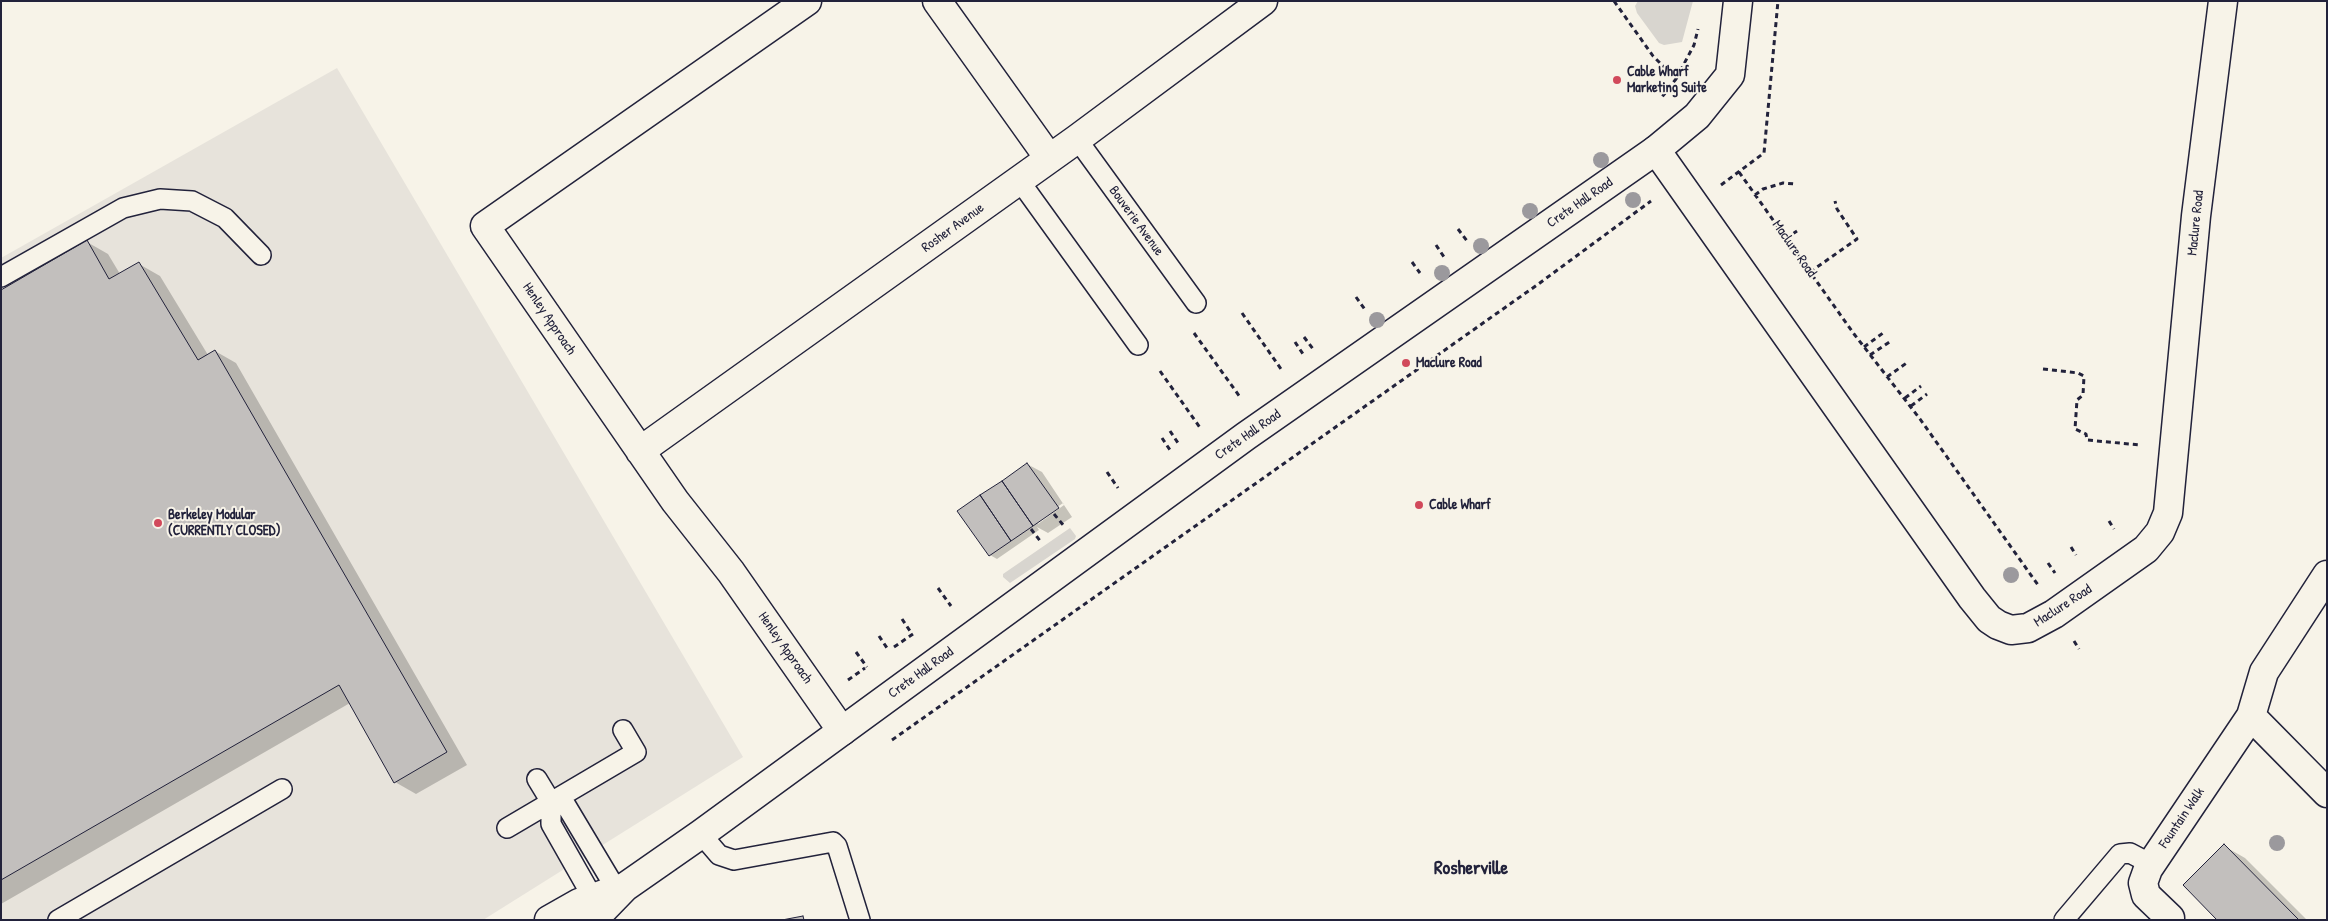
<!DOCTYPE html>
<style>
body{margin:0}
#map{position:relative;width:2328px;height:921px;overflow:hidden;background:#f7f3e8;font-family:"Patrick Hand",sans-serif}
canvas{display:block}
.frame{position:absolute;inset:0;border:2px solid #22223b;pointer-events:none}
</style>
<div id="map">
<canvas width="2328" height="921"></canvas>
<div class="frame"></div>
</div>
<script>
const c = document.querySelector('canvas').getContext('2d');
c.lineJoin = 'round';
function fill(path, color) {
  c.fillStyle = color;
  c.fill(path, 'evenodd');
}
function shape(rows) {
  const path = new Path2D();
  for (const r of rows) {
    path.moveTo(r[0], r[1]);
    for (let i = 2; i < r.length; i += 2) path.lineTo(r[i], r[i + 1]);
  }
  return path;
}
function stroke(path, color, width, dash) {
  c.strokeStyle = color;
  c.lineWidth = width;
  c.lineCap = dash ? 'butt' : 'round';
  c.setLineDash(dash || []);
  c.stroke(path);
}
function label(font, color, halo, rows, align = 'center') {
  c.font = font + ' "Patrick Hand",sans-serif';
  c.lineWidth = 4;
  c.setLineDash([]);
  c.textBaseline = 'middle';
  c.strokeStyle = halo;
  c.fillStyle = color;
  for (const [text, x, y, turn = 0] of rows) {
    c.save();
    c.translate(x, y);
    c.rotate((+turn || 0) * Math.PI / 180);
    c.textAlign = isNaN(turn) ? turn : align;
    if (halo) c.strokeText(text, 0, 0);
    c.fillText(text, 0, 0);
    c.restore();
  }
}
fill(shape([
 [337,68,743,757,483,920,1,920,1,258]
]), '#e7e3db');
fill(shape([
 [1638,1,1693,1,1682,42,1664,45,1659,43,1637,13,1635,6],
 [1070,528,1076,536,1075,539,1010,583,1003,577,1003,574]
]), '#d8d5cf');
fill(shape([
 [87,242,108,254,120,274,139,264,160,276,208,355,215,351,236,363,467,765,416,794,395,782,350,703,1,904,1,292],
 [1027,464,1042,472,1072,517,1048,533,1037,527,1039,530,997,559,990,555],
 [1063,503,1064,505,1038,524,1038,521],
 [2224,846,2245,858,2307,920,2219,920]
]), '#0003');
const building = shape([
 [87,240,109,279,139,262,198,360,215,350,447,752,394,783,339,685,1,880,1,290,87,240],
 [1027,463,1059,508,1033,526,1002,481,1027,463],
 [1002,481,1033,526,1011,541,980,495,1002,481],
 [980,495,1011,541,989,556,957,511,980,495],
 [2224,844,2299,920,2217,920,2183,885,2224,844],
 [803,916,804,920,782,920,803,916]
]);
fill(building, '#c2bfbd');
stroke(building, '#22223b', 1);
const lane = shape([
 [1077,139,1196,303],
 [1019,180,1138,345],
 [1,277,123,208,160,199,192,201,225,218,261,255],
 [537,779,551,802,551,824,593,898],
 [561,797,616,889],
 [507,828,636,752,623,730],
 [701,834,719,855,734,860,833,842,837,846,860,920],
 [58,920,282,789],
 [2064,920,2120,854,2130,853,2151,864]
]);
const street = shape([
 [807,1,485,226,675,501,731,572,842,731],
 [937,1,1049,158],
 [1656,150,1972,598,1989,619,1998,625,2011,630,2028,628,2054,614,2146,549,2160,532,2168,513,2196,216,2223,1],
 [640,451,1077,139,1263,1],
 [2251,716,2327,793],
 [2170,918,2146,895,2143,883,2148,869,2251,716,2264,672,2327,575]
]);
const secondary = shape([
 [549,920,579,903,621,888],
 [593,920,625,887,701,834,1246,436,1656,150,1697,116,1730,75,1738,1]
]);
stroke(lane, '#22223b', 22);
stroke(street, '#22223b', 31);
stroke(secondary, '#22223b', 31);
stroke(shape([
 [1614,1,1653,56,1676,79,1662,97],
 [1676,79,1694,45,1698,29],
 [1739,172,1854,334,1920,419,2038,585],
 [1721,185,1764,153,1778,1],
 [1755,195,1763,189,1783,183,1795,184],
 [1458,229,1467,241],
 [1786,238,1797,231],
 [1436,245,1444,257],
 [1412,262,1420,273],
 [1810,272,1857,239,1837,209,1835,201],
 [1356,297,1366,311],
 [1242,313,1281,369],
 [1194,333,1240,397],
 [1304,337,1313,349],
 [1295,342,1303,354],
 [1864,347,1883,333],
 [1870,355,1891,341],
 [2043,369,2078,373,2084,376,2083,395,2077,400,2075,429,2086,434,2087,440,2140,445],
 [1160,371,1201,429],
 [1887,377,1908,362],
 [1905,398,1921,386],
 [1911,406,1927,394],
 [1170,431,1178,443],
 [1162,438,1170,450],
 [1107,472,1118,488],
 [1054,514,1064,526],
 [2109,521,2114,529],
 [1031,529,1041,542],
 [2071,547,2076,555],
 [2048,563,2055,573],
 [938,588,951,606],
 [902,619,912,634],
 [879,636,889,651],
 [2074,641,2079,649],
 [894,647,916,632],
 [856,652,867,667],
 [848,680,865,668],
 [892,740,1537,285,1651,201]
]), '#22223b', 3, [5, 4]);
stroke(lane, '#f7f3e8', 19);
stroke(street, '#f7f3e8', 28);
stroke(secondary, '#f7f3e8', 28);
c.fillStyle = '#9b999d';
for (const [x, y] of [
 [1601,160],
 [1633,200],
 [1530,211],
 [1481,246],
 [1442,273],
 [1377,320],
 [2011,575],
 [2277,843]
]) {
  c.beginPath();
  c.arc(x, y, 8, 0, 2 * Math.PI);
  c.fill();
}
for (const [x, y, r, color] of [
 [1617,80,5,"#d1495b"],
 [1406,363,5,"#d1495b"],
 [1419,505,5,"#d1495b"],
 [158,523,5,"#d1495b"]
]) {
  const dot = new Path2D();
  dot.arc(x, y, r, 0, 2 * Math.PI);
  c.fillStyle = color;
  c.fill(dot);
  stroke(dot, '#f7f3e8', 2);
}
label('bold 14px', '#22223b', '#f7f3e8', [
 ["Cable Wharf",1627,72],
 ["Marketing Suite",1627,88],
 ["Maclure Road",1416,363],
 ["Cable Wharf",1429,505],
 ["Berkeley Modular",168,515],
 ["(CURRENTLY CLOSED)",168,531]
], 'left');
label('14px', '#22223b', '#f7f3e8', [
 ["Crete Hall Road",1580,203,-35],
 ["Bouverie Avenue",1136,221,54],
 ["Maclure Road",2196,223,-84],
 ["Rosher Avenue",953,228,-36],
 ["Maclure Road",1794,249,55],
 ["Henley Approach",549,319,56],
 ["Crete Hall Road",1248,435,-35],
 ["Maclure Road",2063,606,-33],
 ["Henley Approach",785,648,55],
 ["Crete Hall Road",921,673,-36],
 ["Fountain Walk",2182,818,-56]
]);
label('bold 19px', '#22223b', '#f7f3e8', [
 ["Rosherville",1471,869]
]);
</script>
